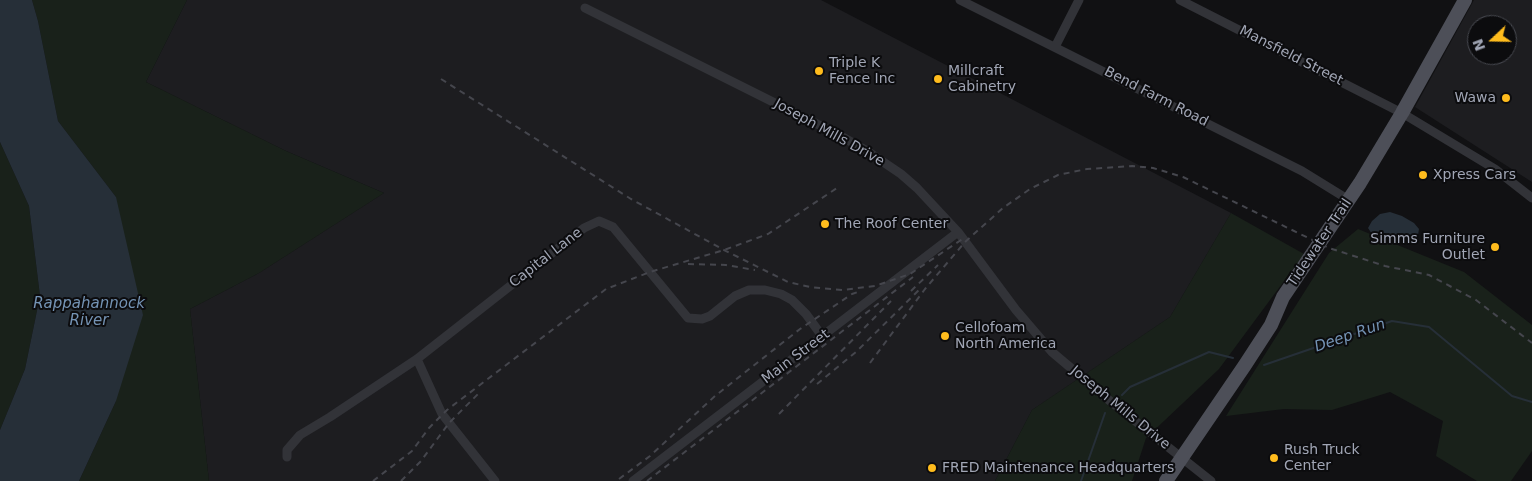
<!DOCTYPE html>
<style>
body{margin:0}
#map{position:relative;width:1532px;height:481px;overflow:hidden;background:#111113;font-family:"DejaVu Sans",sans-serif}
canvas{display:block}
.north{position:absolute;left:1467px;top:15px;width:50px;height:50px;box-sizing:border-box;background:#0c0c0e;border:1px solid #484a51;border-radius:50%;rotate:249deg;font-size:14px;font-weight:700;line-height:20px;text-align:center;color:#a1a6b5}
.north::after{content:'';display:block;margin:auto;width:18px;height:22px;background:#ffbc1d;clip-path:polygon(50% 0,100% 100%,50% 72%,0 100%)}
</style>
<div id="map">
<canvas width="1532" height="481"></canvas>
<div class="north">N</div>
</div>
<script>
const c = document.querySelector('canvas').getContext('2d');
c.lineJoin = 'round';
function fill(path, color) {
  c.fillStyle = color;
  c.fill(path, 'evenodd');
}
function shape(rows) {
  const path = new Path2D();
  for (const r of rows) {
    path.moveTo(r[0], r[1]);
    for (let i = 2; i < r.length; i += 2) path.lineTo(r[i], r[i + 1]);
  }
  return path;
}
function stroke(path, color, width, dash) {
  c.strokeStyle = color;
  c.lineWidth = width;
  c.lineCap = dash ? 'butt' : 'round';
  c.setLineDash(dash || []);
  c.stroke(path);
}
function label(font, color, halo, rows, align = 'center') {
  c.font = font + ' "DejaVu Sans",sans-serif';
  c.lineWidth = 4;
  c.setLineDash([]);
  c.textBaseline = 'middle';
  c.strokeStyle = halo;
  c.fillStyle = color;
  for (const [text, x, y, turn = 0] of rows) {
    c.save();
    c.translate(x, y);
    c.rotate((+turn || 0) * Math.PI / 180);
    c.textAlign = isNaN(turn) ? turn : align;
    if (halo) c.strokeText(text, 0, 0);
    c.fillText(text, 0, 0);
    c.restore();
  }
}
fill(shape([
 [187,0,821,0,1231,213,1170,317,1032,410,995,481,209,481,190,309,259,273,384,193,286,151,146,82],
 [1474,0,1532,0,1532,182,1415,107],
 [1477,25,1507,25,1507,55,1477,55]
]), '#1d1d20');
fill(shape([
 [32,0,187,0,146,82,286,151,384,193,259,273,190,309,209,481,79,481,116,401,116,197,58,121,38,21],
 [0,142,29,206,40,296,25,369,0,430],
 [1231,213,1304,254,1219,369,1146,438,1132,481,995,481,1032,410,1170,317],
 [1358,229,1464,272,1532,325,1532,451,1511,481,1477,481,1436,456,1443,421,1390,392,1332,410,1284,409,1226,416,1329,253]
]), '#19211a');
fill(shape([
 [0,0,32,0,38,21,58,121,116,197,143,315,116,401,79,481,0,481,0,430,25,369,40,296,29,206,0,142],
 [1390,212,1402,216,1414,223,1419,229,1418,235,1410,240,1395,242,1384,240,1372,234,1368,228,1372,221,1380,214]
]), '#262f38');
stroke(shape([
 [1264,365,1392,321,1429,327,1512,396,1532,402],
 [1122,395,1130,387,1209,352,1233,358],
 [1081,481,1105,413]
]), '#262f38', 2);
stroke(shape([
 [960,0,1302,171,1349,200],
 [1180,0,1402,113,1495,169,1532,198],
 [585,8,839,135,867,151,901,174,917,188,958,232,1016,310,1052,352,1110,401,1211,481],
 [1055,47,1079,0],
 [417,359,442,414,495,481],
 [287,457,287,450,300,435,330,417,417,359,584,228,599,221,613,227,688,318,702,319,710,316,735,296,749,290,765,290,781,294,792,300,806,314,822,336],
 [633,481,958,232]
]), '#323338', 9);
stroke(shape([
 [1166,481,1245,365,1271,325,1283,297,1360,183,1402,113,1465,0]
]), '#4d4f58', 14);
stroke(shape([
 [441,79,631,199,724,250,788,282,810,287,842,290,875,286,910,274,964,238],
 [688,264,726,265,755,270],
 [911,291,938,265],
 [870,363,925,289,965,242,1003,208,1030,189,1058,175,1087,169,1132,166,1153,168,1183,177,1329,248,1385,266,1429,275,1476,300,1532,343],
 [817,384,856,352,920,289],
 [779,414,891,301],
 [619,479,650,456,715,396,800,329,852,294,858,292],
 [373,481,412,451,429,428,447,410,606,289,650,272,724,250,768,234,837,188],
 [401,481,421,461,449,423,478,394],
 [647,481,913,277]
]), '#45464d', 2, [6, 5]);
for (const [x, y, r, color] of [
 [819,71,5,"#ffbc1d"],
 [938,79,5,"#ffbc1d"],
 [1506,98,5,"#ffbc1d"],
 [1423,175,5,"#ffbc1d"],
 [825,224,5,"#ffbc1d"],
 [1495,247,5,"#ffbc1d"],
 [945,336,5,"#ffbc1d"],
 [1274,458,5,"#ffbc1d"],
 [932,468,5,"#ffbc1d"]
]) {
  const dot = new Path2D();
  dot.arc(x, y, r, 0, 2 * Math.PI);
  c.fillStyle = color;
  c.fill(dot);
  stroke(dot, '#0c0c0e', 2);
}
label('14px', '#a1a6b5', '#0c0c0e', [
 ["Mansfield Street",1291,56,27],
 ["Bend Farm Road",1156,97,27],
 ["Joseph Mills Drive",829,133,29],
 ["Tidewater Trail",1320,243,-56],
 ["Capital Lane",546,258,-38],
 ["Main Street",796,357,-37],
 ["Joseph Mills Drive",1120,408,39]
]);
label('14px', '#a1a6b5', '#0c0c0e', [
 ["Triple K",829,63],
 ["Fence Inc",829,79],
 ["Millcraft",948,71],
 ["Cabinetry",948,87],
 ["Wawa",1496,98,"right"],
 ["Xpress Cars",1433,175],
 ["The Roof Center",835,224],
 ["Simms Furniture",1485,239,"right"],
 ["Outlet",1485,255,"right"],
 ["Cellofoam",955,328],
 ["North America",955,344],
 ["Rush Truck",1284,450],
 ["Center",1284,466],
 ["FRED Maintenance Headquarters",942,468]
], 'left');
label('italic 15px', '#7493b4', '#0c0c0e', [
 ["Rappahannock",89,304],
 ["River",89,321],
 ["Deep Run",1350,336,-19]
]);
</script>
